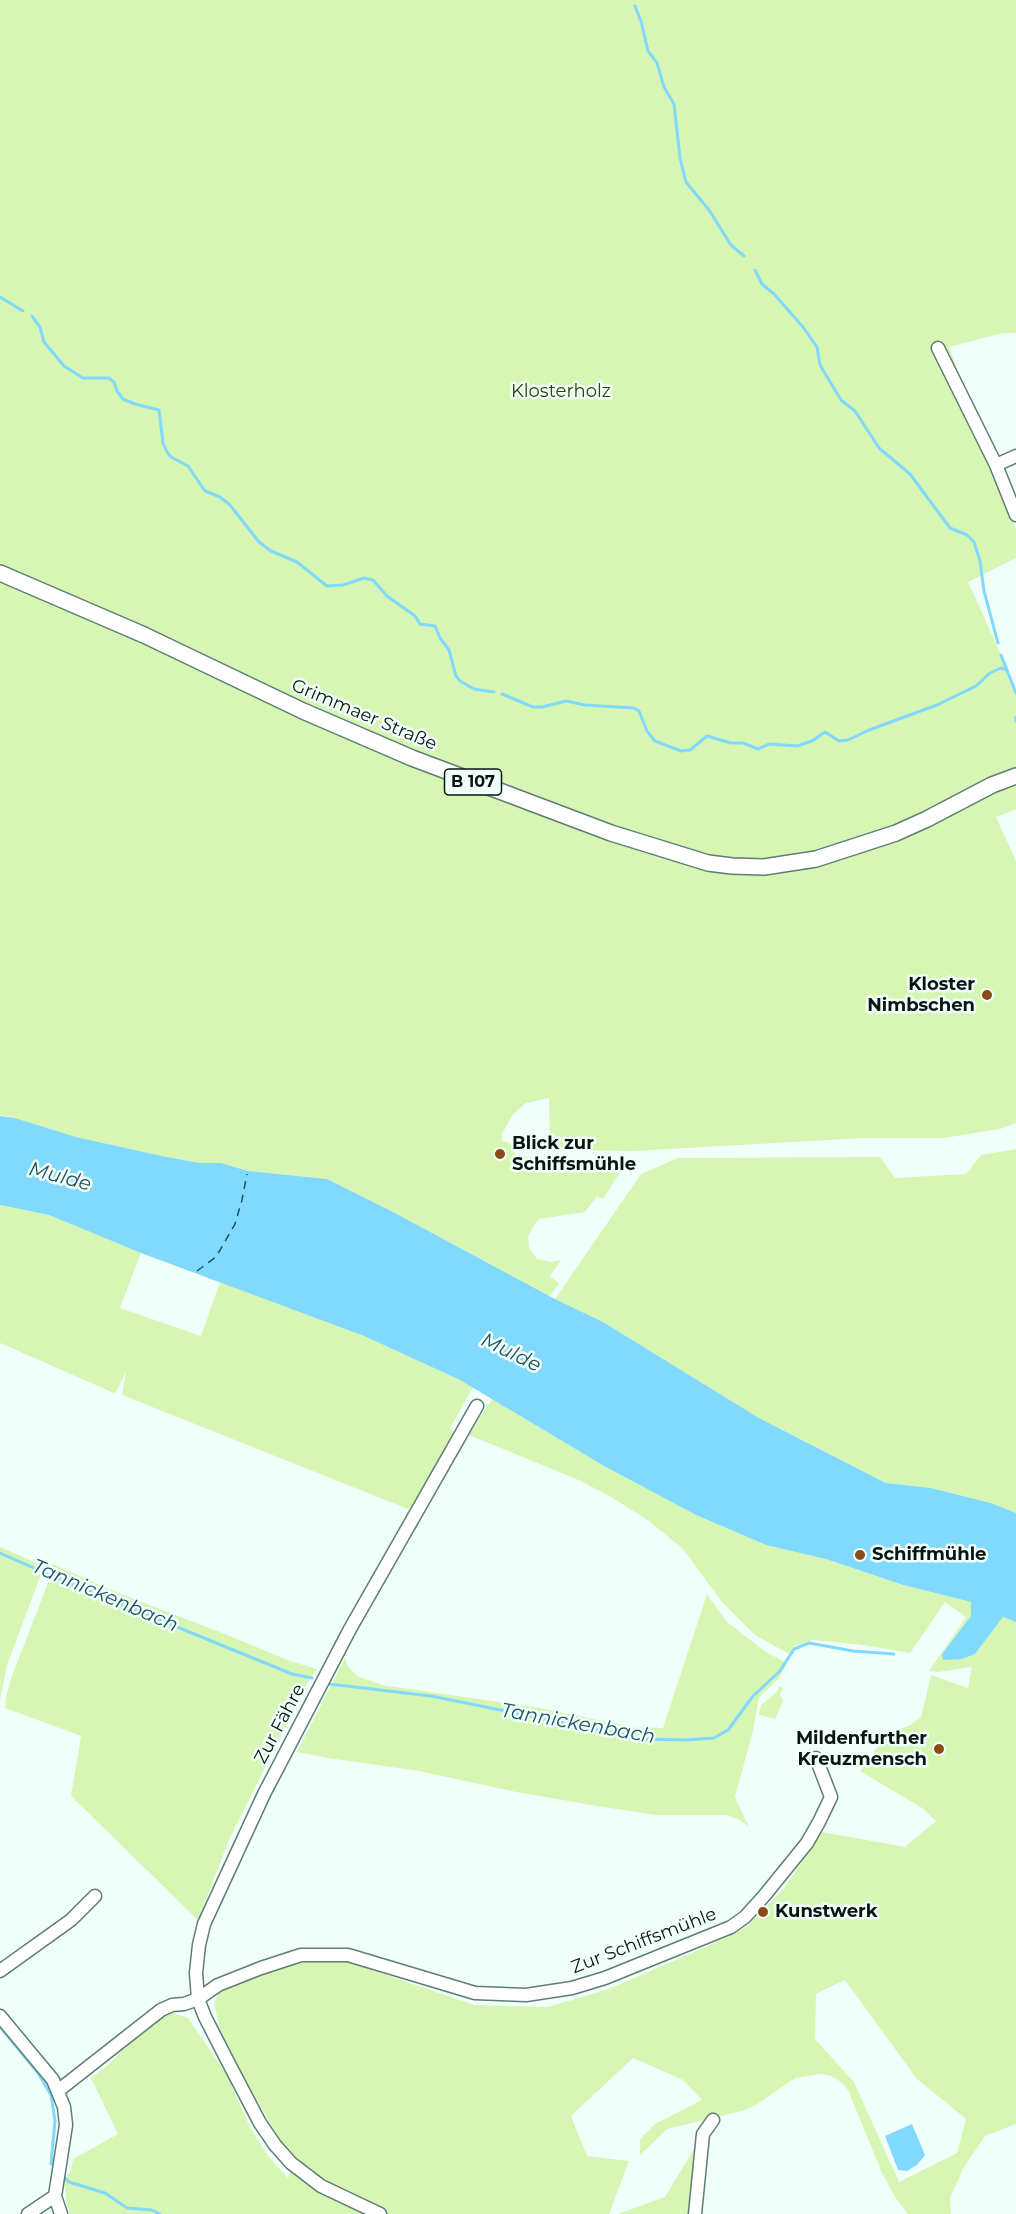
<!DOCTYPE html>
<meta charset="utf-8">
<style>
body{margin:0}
canvas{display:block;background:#f1fffb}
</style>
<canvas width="1016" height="2214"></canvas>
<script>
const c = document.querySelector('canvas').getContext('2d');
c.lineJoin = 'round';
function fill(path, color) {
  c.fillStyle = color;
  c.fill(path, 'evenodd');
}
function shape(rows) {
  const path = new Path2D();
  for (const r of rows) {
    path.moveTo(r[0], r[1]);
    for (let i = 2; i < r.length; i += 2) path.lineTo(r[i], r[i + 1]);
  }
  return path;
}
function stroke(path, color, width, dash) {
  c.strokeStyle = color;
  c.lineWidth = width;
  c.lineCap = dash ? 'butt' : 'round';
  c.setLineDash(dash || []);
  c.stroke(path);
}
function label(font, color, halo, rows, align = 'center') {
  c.font = font + ' Montserrat,sans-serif';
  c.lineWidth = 5;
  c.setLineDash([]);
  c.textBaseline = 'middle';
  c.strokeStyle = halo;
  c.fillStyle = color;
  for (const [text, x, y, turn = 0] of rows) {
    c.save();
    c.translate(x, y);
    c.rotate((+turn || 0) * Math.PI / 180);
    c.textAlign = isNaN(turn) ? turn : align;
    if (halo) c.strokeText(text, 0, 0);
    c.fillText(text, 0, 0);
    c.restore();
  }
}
fill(shape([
 [0,0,1016,0,1016,333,1003,333,949,347,1016,529,1016,558,968,582,1004,661,1016,694,1016,770,894,828,798,857,763,861,696,856,453,769,0,568],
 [0,579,609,837,782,870,1016,781,1016,809,996,817,1016,861,1016,1123,1000,1129,944,1138,864,1138,634,1151,550,1150,549,1098,526,1103,513,1114,502,1134,502,1141,515,1145,515,1156,569,1161,623,1168,603,1199,597,1196,585,1212,539,1219,534,1225,528,1237,529,1248,537,1259,551,1262,561,1260,550,1276,559,1283,550,1296,395,1213,327,1179,248,1171,221,1163,199,1163,162,1156,76,1137,15,1118,0,1115],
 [1016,1149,1016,1513,991,1503,931,1488,887,1483,759,1418,603,1322,555,1299,641,1174,678,1158,880,1157,895,1178,966,1174,981,1155],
 [0,1205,49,1215,141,1253,120,1308,201,1336,220,1282,364,1336,460,1380,473,1387,450,1428,460,1437,431,1488,408,1509,122,1395,126,1372,116,1392,114,1393,0,1343],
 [492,1399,604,1466,696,1515,766,1545,826,1559,903,1585,971,1602,971,1616,942,1654,975,1654,1003,1617,1016,1622,1016,2124,985,2136,964,2167,950,2198,951,2214,908,2214,895,2197,882,2173,848,2090,841,2082,831,2076,822,2074,795,2078,756,2105,742,2111,667,2129,640,2155,640,2139,655,2124,702,2100,683,2080,633,2058,571,2116,587,2156,629,2161,609,2214,70,2214,66,2201,64,2180,71,2171,73,2159,118,2134,91,2078,108,2065,133,2040,166,2015,173,2013,188,2018,234,2085,232,2087,250,2127,268,2156,288,2178,294,2164,248,2085,221,2032,214,2004,221,1987,303,1956,348,1958,369,1969,474,2005,548,2007,609,1989,717,1942,748,1926,785,1887,822,1832,905,1847,936,1821,922,1808,860,1771,887,1733,909,1726,921,1717,931,1675,968,1688,972,1667,938,1672,929,1671,966,1617,945,1602,910,1653,863,1645,813,1640,794,1646,789,1654,755,1635,722,1602,683,1549,649,1521,611,1497,581,1481,469,1435],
 [845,1980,917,2079,966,2119,957,2153,899,2182,854,2082,815,2039,816,1994],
 [0,1547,44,1566,7,1665,0,1700],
 [53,1564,106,1588,235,1638,290,1661,317,1669,307,1683,229,1840,198,1920,71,1796,81,1736,5,1708,6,1696,12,1676,48,1583],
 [707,1594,727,1622,766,1652,787,1663,779,1678,759,1697,753,1731,735,1797,749,1827,738,1819,726,1815,656,1815,597,1806,516,1792,419,1771,328,1758,297,1752,345,1658,347,1665,357,1676,382,1685,540,1708,632,1727,663,1728],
 [779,1686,783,1688,780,1694,783,1701,775,1719,759,1715,761,1705,777,1692],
 [703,2134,695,2214,618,2214,665,2197]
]), '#d7f6b3');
fill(shape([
 [0,1116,15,1118,76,1137,162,1156,199,1163,221,1163,248,1171,327,1179,395,1213,555,1299,603,1322,759,1418,886,1483,931,1488,991,1503,1016,1513,1016,1622,1003,1617,975,1654,962,1659,943,1660,942,1654,971,1616,971,1602,903,1585,826,1559,766,1545,696,1515,604,1466,460,1380,364,1336,141,1253,49,1215,0,1205],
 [912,2124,925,2155,917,2165,907,2171,898,2170,885,2136]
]), '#81d9fd');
stroke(shape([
 [635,6,641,21,648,51,657,63,664,87,674,104,680,158,686,182,709,210,731,245,744,256],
 [755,270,762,284,774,294,803,327,817,347,820,365,841,400,855,411,879,448,910,474,950,528,967,535,974,542,980,561,984,591,998,643],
 [0,297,23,311],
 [32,316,40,327,44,342,64,366,83,378,109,378,114,382,117,391,123,399,135,404,159,410,163,443,167,452,171,457,188,466,205,491,220,497,230,505,259,542,271,551,297,562,327,586,343,585,364,578,373,580,387,596,415,616,420,624,435,626,440,638,449,650,456,676,460,681,474,689,494,692],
 [1001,655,1016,693],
 [502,694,533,707,542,707,566,701,585,705,634,708,639,711,647,731,655,741,681,751,690,750,707,736,731,743,743,743,758,749,769,744,797,746,812,741,825,732,839,741,848,740,869,730,937,705,976,686,990,673,1001,668,1007,670],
 [1016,717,1016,721],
 [0,1553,50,1575,292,1674,312,1678],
 [329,1684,431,1696,644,1739,685,1740,714,1738,728,1730,753,1696,780,1671,794,1649,809,1643,853,1651,894,1654],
 [0,2027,38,2073,51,2095,55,2121,51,2164],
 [63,2176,69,2182,105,2193,127,2208,152,2210,160,2214]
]), '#81d9fd', 3);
stroke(shape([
 [197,1271,216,1257,235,1224,242,1200,247,1174]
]), '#1f5163', 1.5, [8, 6]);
const minor = shape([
 [938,348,996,465,1016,515],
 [996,465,1016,456],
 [0,1971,71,1920,95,1896],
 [0,2016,53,2080,64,2107,66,2125,55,2196,61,2214],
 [59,2090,161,2010,172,2005,184,2004,198,1999,218,1985,261,1968,301,1955,348,1955,475,1993,526,1995,572,1988,605,1978,731,1927,745,1917,764,1896,807,1843,819,1822,831,1797,816,1758],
 [28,2214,55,2196],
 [380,2214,321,2186,291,2163,275,2145,260,2123,227,2060,205,2017,198,1999,196,1973,199,1945,204,1924,264,1794,350,1629,477,1406],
 [695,2214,703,2134,713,2120]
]);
const major = shape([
 [0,573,144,635,303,711,412,758,611,833,708,863,732,866,764,867,816,859,896,833,927,819,992,785,1016,776]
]);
stroke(minor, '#5d7e75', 15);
stroke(major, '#5d7e75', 18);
stroke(minor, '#fff', 12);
stroke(major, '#fff', 15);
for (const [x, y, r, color] of [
 [987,995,6,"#8b4b14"],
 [500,1154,6,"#8b4b14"],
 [860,1555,6,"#8b4b14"],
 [939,1749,6,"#8b4b14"],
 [763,1912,6,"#8b4b14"]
]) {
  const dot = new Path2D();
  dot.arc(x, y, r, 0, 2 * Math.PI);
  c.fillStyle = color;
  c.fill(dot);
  stroke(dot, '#f1fffb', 2);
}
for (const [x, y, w] of [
 [473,782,57]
]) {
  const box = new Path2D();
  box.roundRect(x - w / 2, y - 13, w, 26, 4.5);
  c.fillStyle = '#f1fffb';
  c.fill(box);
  stroke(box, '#081512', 1.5);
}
label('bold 16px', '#081512', null, [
 ["B 107",473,782]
]);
label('18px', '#2b4200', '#f1fffb', [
 ["Klosterholz",561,392]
]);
label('18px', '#081512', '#f1fffb', [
 ["Grimmaer Straße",364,715,23],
 ["Zur Fähre",280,1724,-62],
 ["Zur Schiffsmühle",644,1941,-21]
]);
label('bold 18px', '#081512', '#f1fffb', [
 ["Kloster",975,985,"right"],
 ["Nimbschen",975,1006,"right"],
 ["Blick zur",512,1144],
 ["Schiffsmühle",512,1165],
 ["Schiffmühle",872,1555],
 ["Mildenfurther",927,1739,"right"],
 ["Kreuzmensch",927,1760,"right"],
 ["Kunstwerk",775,1912]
], 'left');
label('italic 20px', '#1f5163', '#f1fffb', [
 ["Mulde",60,1177,15],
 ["Mulde",511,1353,26],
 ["Tannickenbach",105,1596,23],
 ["Tannickenbach",578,1724,10]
]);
</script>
